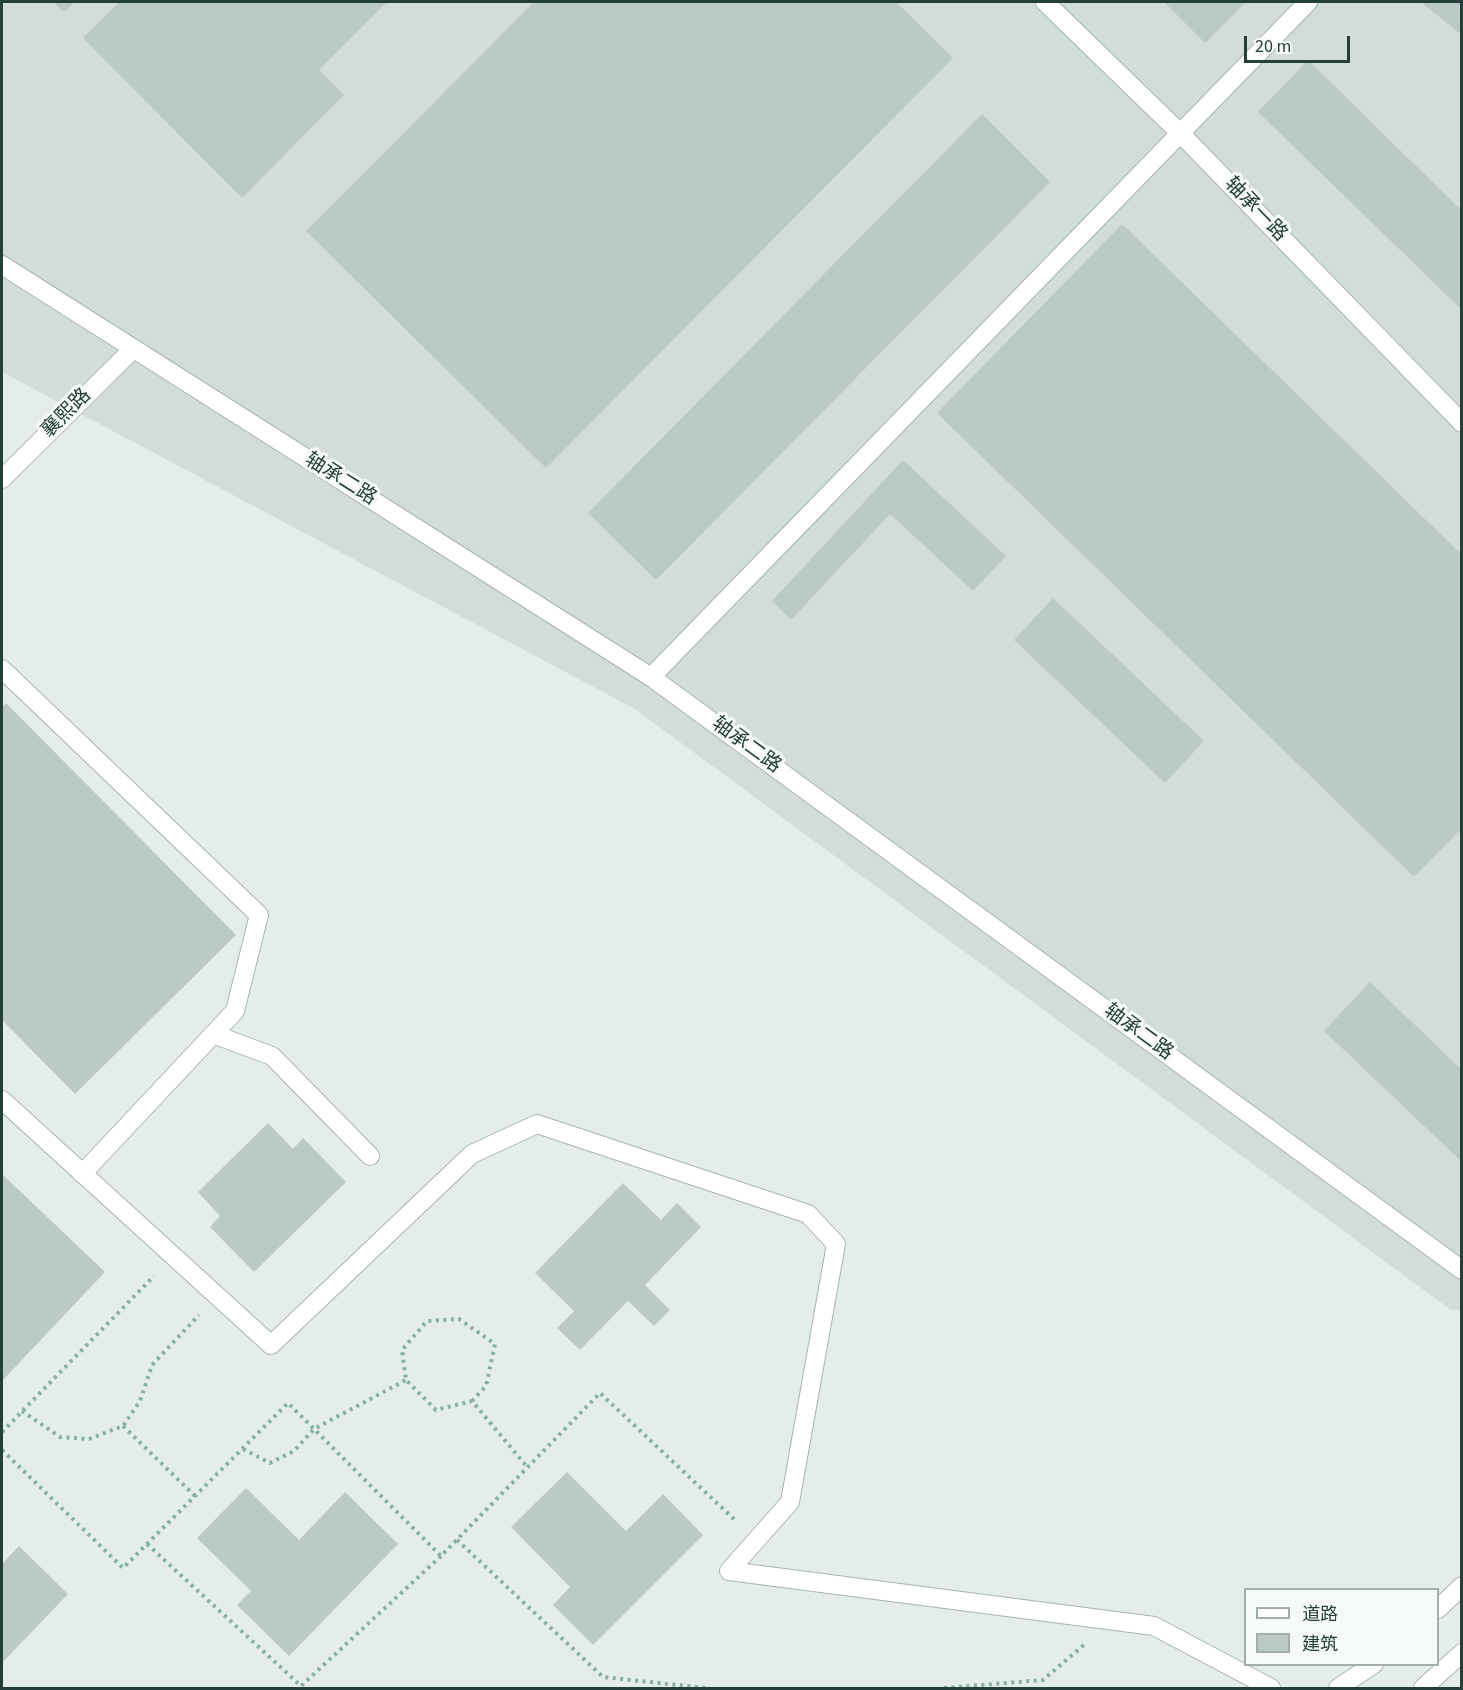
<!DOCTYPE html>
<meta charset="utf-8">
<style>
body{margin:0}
#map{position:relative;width:1463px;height:1690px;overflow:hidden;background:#e4edea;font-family:"Source Sans 3","Noto Sans SC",sans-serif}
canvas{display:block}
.frame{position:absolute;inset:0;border:3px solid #243e39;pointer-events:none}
.legend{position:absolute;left:1244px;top:1588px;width:195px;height:78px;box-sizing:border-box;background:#f5f9f7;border:2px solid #a1aeab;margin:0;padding:8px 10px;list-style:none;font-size:18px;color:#243e39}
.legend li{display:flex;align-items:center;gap:12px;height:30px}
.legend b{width:30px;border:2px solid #a1aeab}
.scale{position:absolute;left:1244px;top:36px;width:106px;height:27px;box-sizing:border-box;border:3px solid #243e39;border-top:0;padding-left:8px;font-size:18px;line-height:21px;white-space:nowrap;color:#243e39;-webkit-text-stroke:4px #f5f9f7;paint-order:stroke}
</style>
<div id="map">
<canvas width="1463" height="1690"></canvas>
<div class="frame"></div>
<ul class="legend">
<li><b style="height:8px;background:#fff"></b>道路</li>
<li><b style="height:16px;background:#bccac6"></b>建筑</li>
</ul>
<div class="scale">20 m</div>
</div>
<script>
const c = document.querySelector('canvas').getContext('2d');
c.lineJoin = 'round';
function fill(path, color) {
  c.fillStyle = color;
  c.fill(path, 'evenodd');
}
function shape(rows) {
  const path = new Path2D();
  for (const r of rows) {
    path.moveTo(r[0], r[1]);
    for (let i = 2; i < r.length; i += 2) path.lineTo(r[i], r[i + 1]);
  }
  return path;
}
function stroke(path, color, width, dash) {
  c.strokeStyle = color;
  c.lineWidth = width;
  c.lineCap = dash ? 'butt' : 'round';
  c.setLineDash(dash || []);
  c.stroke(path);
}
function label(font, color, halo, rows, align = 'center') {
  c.font = font + ' "Source Sans 3","Noto Sans SC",sans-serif';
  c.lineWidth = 6;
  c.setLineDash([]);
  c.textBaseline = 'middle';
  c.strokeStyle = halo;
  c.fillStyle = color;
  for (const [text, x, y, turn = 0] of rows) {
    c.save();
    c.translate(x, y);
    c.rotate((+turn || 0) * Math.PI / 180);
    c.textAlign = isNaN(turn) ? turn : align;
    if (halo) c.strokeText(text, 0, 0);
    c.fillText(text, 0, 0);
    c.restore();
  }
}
fill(shape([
 [2,2,1461,2,1461,1310,1451,1310,635,709,2,372]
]), '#d2ddd9');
fill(shape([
 [53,2,75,2,64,12],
 [119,2,387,2,319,70,344,95,242,198,83,38],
 [534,2,896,2,953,58,546,468,306,231],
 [1164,2,1246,2,1205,43],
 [1424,2,1462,2,1462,35,1423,4],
 [1308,60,1462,211,1462,310,1258,112],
 [982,114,1050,182,656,580,588,513],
 [1122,224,1462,555,1462,828,1414,877,937,413],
 [903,460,1006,556,973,591,890,514,791,620,772,601],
 [1053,598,1204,741,1165,783,1014,640],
 [6,703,236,935,75,1094,2,1020,2,708],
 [1370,982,1462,1070,1462,1162,1324,1031],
 [268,1123,293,1149,303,1138,346,1182,254,1272,210,1227,220,1216,198,1192],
 [2,1174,105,1272,2,1381],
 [623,1183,661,1220,677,1203,701,1227,645,1285,670,1310,654,1326,628,1301,580,1350,557,1328,574,1311,535,1273],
 [567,1472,626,1531,663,1494,703,1535,593,1645,553,1605,570,1587,511,1527],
 [246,1488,299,1540,345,1492,398,1544,289,1656,237,1605,251,1591,197,1538],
 [19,1546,68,1594,2,1663,2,1564]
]), '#bccac6');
const service = shape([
 [2,669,259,915,235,1011,82,1174],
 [651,677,1308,2],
 [213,1034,272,1056,370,1156],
 [2,1100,271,1345,472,1154,537,1124,808,1214,836,1244,790,1502,729,1571,1154,1626,1271,1688]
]);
const minor = shape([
 [2,265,651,677,1462,1270],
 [2,479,133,349]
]);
const tertiary = shape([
 [1045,2,1180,133,1462,423],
 [1438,1609,1462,1586],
 [1338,1688,1374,1664],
 [1423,1688,1462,1653]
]);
stroke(service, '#a7b5b1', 20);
stroke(minor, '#a7b5b1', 20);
stroke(tertiary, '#a7b5b1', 20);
stroke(shape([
 [472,1401,486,1386,495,1344,459,1319,427,1321,402,1350,406,1380,436,1410,472,1401,528,1468],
 [22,1411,60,1437,89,1439,123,1426,140,1401,152,1365,199,1315],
 [123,1426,195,1496],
 [2,1432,154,1276],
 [243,1449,270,1463,294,1451,314,1429,406,1380],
 [2,1450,123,1568,288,1403,441,1556,600,1393,736,1521],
 [457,1540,603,1677,706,1688],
 [147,1544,301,1686,441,1556],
 [944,1688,1043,1680,1085,1644]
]), '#86afa5', 4, [3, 4.5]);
stroke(service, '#fff', 18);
stroke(minor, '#fff', 18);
stroke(tertiary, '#fff', 18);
label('20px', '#243e39', '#f5f9f7', [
 ["轴承一路",1255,210,46],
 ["襄熙路",67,414,-45],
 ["轴承二路",340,480,32],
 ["轴承二路",746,746,36],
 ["轴承二路",1138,1033,36]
]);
</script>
